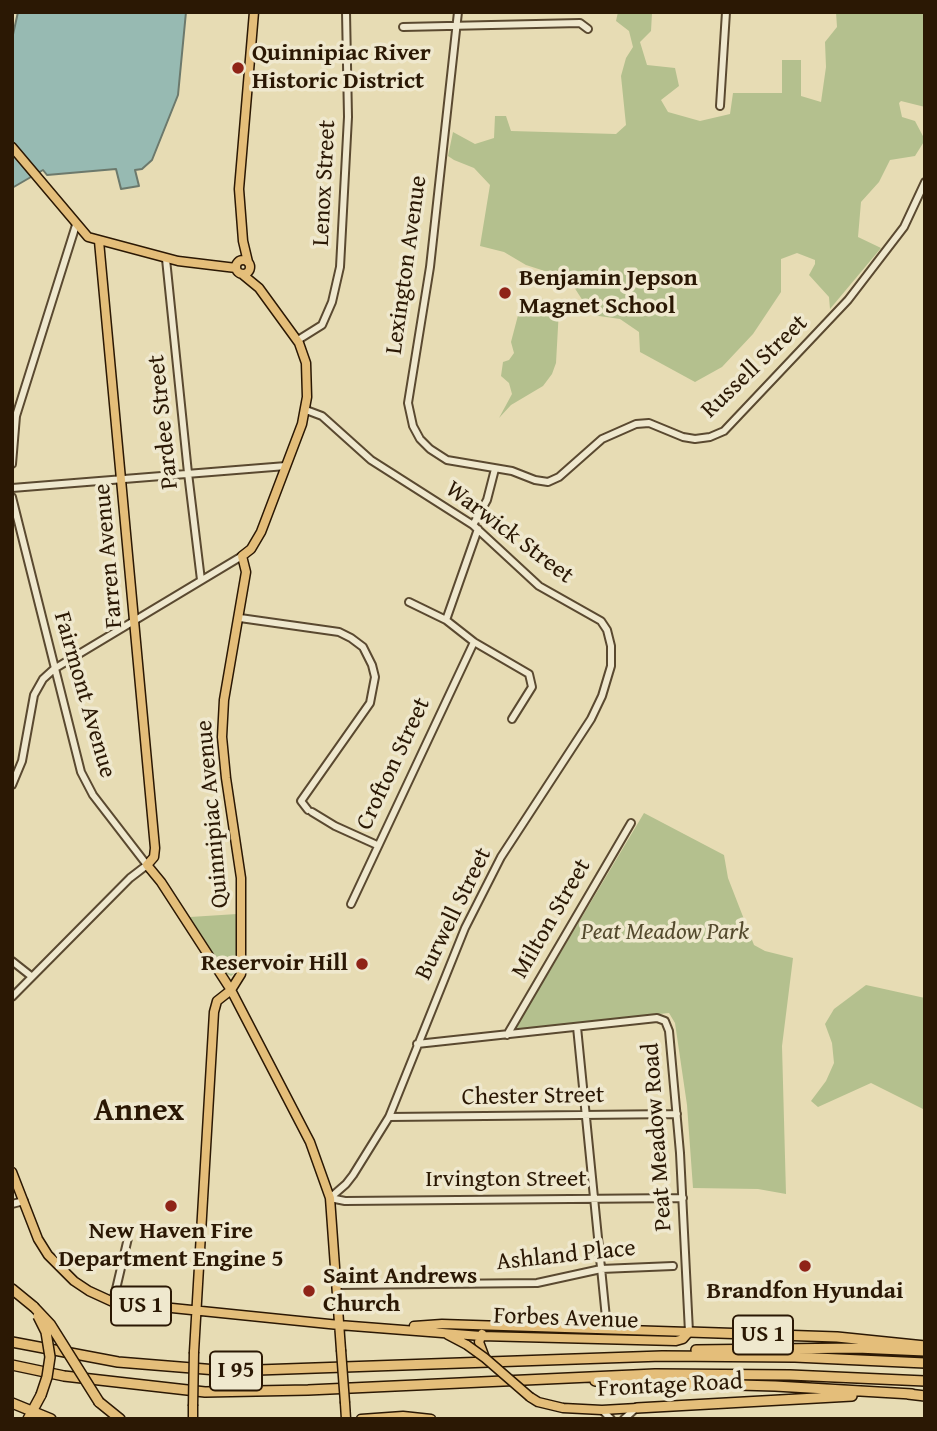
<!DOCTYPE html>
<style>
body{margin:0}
#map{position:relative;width:937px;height:1431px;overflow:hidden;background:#e7dcb4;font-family:"Gentium Book Plus",serif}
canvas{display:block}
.frame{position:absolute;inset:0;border:14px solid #2b1804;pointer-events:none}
</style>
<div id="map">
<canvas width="937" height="1431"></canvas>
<div class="frame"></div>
</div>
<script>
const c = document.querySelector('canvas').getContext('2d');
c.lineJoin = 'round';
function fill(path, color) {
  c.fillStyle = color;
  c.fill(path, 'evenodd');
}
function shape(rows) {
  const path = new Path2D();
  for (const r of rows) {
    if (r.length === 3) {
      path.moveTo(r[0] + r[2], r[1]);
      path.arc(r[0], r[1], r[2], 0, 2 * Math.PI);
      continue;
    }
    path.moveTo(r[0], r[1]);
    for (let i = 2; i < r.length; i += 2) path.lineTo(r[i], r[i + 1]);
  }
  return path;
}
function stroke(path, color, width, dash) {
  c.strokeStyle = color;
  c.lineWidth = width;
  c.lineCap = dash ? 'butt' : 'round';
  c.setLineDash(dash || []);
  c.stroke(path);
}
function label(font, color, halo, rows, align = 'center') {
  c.font = font + ' "Gentium Book Plus",serif';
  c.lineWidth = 7;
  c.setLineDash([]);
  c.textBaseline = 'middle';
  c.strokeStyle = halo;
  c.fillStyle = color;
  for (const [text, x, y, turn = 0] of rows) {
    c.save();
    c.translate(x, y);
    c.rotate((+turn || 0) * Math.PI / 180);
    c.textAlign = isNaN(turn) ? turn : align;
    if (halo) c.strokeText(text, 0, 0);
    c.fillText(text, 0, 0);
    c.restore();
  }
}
fill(shape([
 [618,12,664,12,652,13,651,31,640,42,647,65,675,68,679,86,661,100,668,112,700,121,730,114,733,93,782,93,782,60,801,60,801,96,821,102,826,67,825,42,837,27,836,12,925,12,925,107,901,101,899,103,902,117,915,121,925,140,915,156,890,160,879,182,861,202,858,237,881,248,830,309,829,297,809,275,815,264,815,260,797,253,781,259,781,292,753,334,722,367,695,382,640,352,639,332,620,319,592,315,574,287,554,274,526,265,504,252,480,246,490,185,474,168,454,160,448,156,453,132,475,144,494,138,495,116,506,116,511,131,616,134,626,125,621,76,626,58,633,47,629,31,616,21],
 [534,297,552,301,559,309,556,363,552,374,543,386,511,405,499,418,512,394,509,383,501,376,503,362,509,360,514,353,511,342,521,304,530,305],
 [644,813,724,855,728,878,754,945,765,951,793,958,782,1046,786,1194,758,1189,693,1188,687,1105,675,1023,669,1013,515,1029],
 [237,914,237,971,231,976,227,974,190,917],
 [866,985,925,998,925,1110,871,1083,818,1107,811,1101,826,1081,834,1063,832,1043,825,1024,834,1009]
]), '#b4c08e');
const water = shape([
 [18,12,186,12,178,95,152,160,142,169,135,170,139,186,121,189,116,169,47,175,43,170,12,188,12,39,18,12]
]);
fill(water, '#97bab2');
stroke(water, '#6c796c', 2);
const minor = shape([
 [458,12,430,267,408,403,413,426,420,439,430,449,447,460,512,471,535,480,548,482,559,477,602,439,636,424,649,423,683,437,695,439,710,437,724,431,848,300,904,227,925,182],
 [403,27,580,23,588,29],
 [720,106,726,12],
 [166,259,188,473,201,580],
 [298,340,322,325,332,302,340,267,348,117,346,12],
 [306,410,322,416,371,460,473,525,539,586,601,621,607,630,611,646,611,666,602,696,591,719,501,857,465,928,389,1117,353,1175,346,1184,330,1198],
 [12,464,16,416,76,225],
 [12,488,286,466],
 [12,497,81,772,93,795,147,865,130,878,12,997],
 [473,525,487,500,495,469],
 [409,602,446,620,474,642,529,674,532,687,512,719],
 [240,618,339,632,351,638,363,647,372,665,375,677,370,703,301,801,308,810],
 [446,620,478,529],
 [12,785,22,761,34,695,43,679,54,669,242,556],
 [312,812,335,826,377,845],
 [351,904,474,642],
 [12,961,31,976],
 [577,1027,607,1328],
 [507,1035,631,823],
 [417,1044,657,1018,665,1021,669,1031,680,1153,689,1332],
 [389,1117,677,1114],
 [330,1198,345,1201,683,1198],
 [12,1204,24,1201],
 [336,1285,537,1283,601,1269,673,1266],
 [113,1302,128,1238],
 [602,1410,611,1419],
 [624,1419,635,1409]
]);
const major = shape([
 [12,147,88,237,178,261,236,268],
 [99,241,155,848,154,857,147,865,161,882,231,990,310,1142,330,1198,341,1350],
 [243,267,7],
 [248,262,243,241,239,189,254,12],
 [12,1172,38,1239,48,1255,74,1281,89,1291,113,1302,339,1325,481,1336,676,1341,683,1339,689,1332],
 [414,1326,442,1324,689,1332],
 [482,1334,479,1342,485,1358],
 [448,1335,467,1345],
 [194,1352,214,1012,217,1001,231,990,241,974,241,878,226,778,222,737,224,700,246,572,242,556,251,549,261,532,302,424,307,397,306,363,299,343,259,288,242,274],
 [530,1397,538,1402,563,1408,602,1410,637,1408],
 [345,1403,346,1419],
 [193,1419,193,1406],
 [361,1419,403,1416,431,1419]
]);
const highway = shape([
 [12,1289,34,1307],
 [689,1332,837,1337,925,1346],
 [12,1342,118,1362,229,1371,662,1356,795,1357,925,1363],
 [696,1350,857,1348,925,1351],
 [12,1365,64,1376,205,1392,308,1390,655,1374,790,1375,925,1381],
 [595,1381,775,1386,912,1394],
 [908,1394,925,1396],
 [99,1402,120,1419],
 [12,1403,51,1419],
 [637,1408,852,1396],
 [28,1419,41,1395]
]);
stroke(minor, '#5a4930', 10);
stroke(major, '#2b1804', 11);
stroke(highway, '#2b1804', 12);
stroke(minor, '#efe8ce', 6);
stroke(major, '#e4be7a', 8);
stroke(highway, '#e4be7a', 9);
const majorBridge = shape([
 [467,1345,485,1358,530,1397],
 [341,1350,345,1403],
 [193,1406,194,1352]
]);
const highwayBridge = shape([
 [34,1307,50,1324,99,1402],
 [38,1316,46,1332,50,1357,47,1377,41,1395]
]);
stroke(majorBridge, '#2b1804', 11, []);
stroke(highwayBridge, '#2b1804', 12, []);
stroke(majorBridge, '#e4be7a', 8);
stroke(highwayBridge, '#e4be7a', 9);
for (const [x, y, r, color] of [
 [238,68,7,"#8f2418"],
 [505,293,7,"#8f2418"],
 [362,964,7,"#8f2418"],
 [171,1206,7,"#8f2418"],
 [805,1266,7,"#8f2418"],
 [309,1291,7,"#8f2418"]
]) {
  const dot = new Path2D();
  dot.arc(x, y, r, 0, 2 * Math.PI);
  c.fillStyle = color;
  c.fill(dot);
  stroke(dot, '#efe8ce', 2.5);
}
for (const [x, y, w] of [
 [141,1306,60],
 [763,1335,60],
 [236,1371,52]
]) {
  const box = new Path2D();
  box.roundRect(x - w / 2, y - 19.5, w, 39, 5);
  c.fillStyle = '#efe8ce';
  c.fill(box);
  stroke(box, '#2b1804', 2);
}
label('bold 23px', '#2b1804', null, [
 ["US 1",141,1306],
 ["US 1",763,1335],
 ["I 95",236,1371]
]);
label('bold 24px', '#2b1804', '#efe8ce', [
 ["Quinnipiac River",252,54],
 ["Historic District",252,82],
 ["Benjamin Jepson",519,279],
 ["Magnet School",519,307],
 ["Reservoir Hill",348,964,"right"],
 ["New Haven Fire",171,1232,"center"],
 ["Department Engine 5",171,1260,"center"],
 ["Saint Andrews",323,1277],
 ["Church",323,1305],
 ["Brandfon Hyundai",805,1292,"center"]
], 'left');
label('24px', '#2b1804', '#efe8ce', [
 ["Lenox Street",325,183,-87],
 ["Lexington Avenue",407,265,-82],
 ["Russell Street",755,367,-44],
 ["Pardee Street",164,422,-96],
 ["Warwick Street",509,533,37],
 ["Farren Avenue",109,556,-95],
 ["Fairmont Avenue",84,695,74],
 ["Crofton Street",394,764,-65],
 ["Quinnipiac Avenue",213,814,-95],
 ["Burwell Street",454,914,-64],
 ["Milton Street",552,919,-60],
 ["Chester Street",533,1097,-1],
 ["Peat Meadow Road",658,1137,-94],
 ["Irvington Street",506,1180],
 ["Ashland Place",566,1256,-6],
 ["Forbes Avenue",566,1319,2],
 ["Frontage Road",670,1386,-3]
]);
label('italic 24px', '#544a2d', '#efe8ce', [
 ["Peat Meadow Park",665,933]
]);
label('bold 32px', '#2b1804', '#efe8ce', [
 ["Annex",139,1112]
]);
</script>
